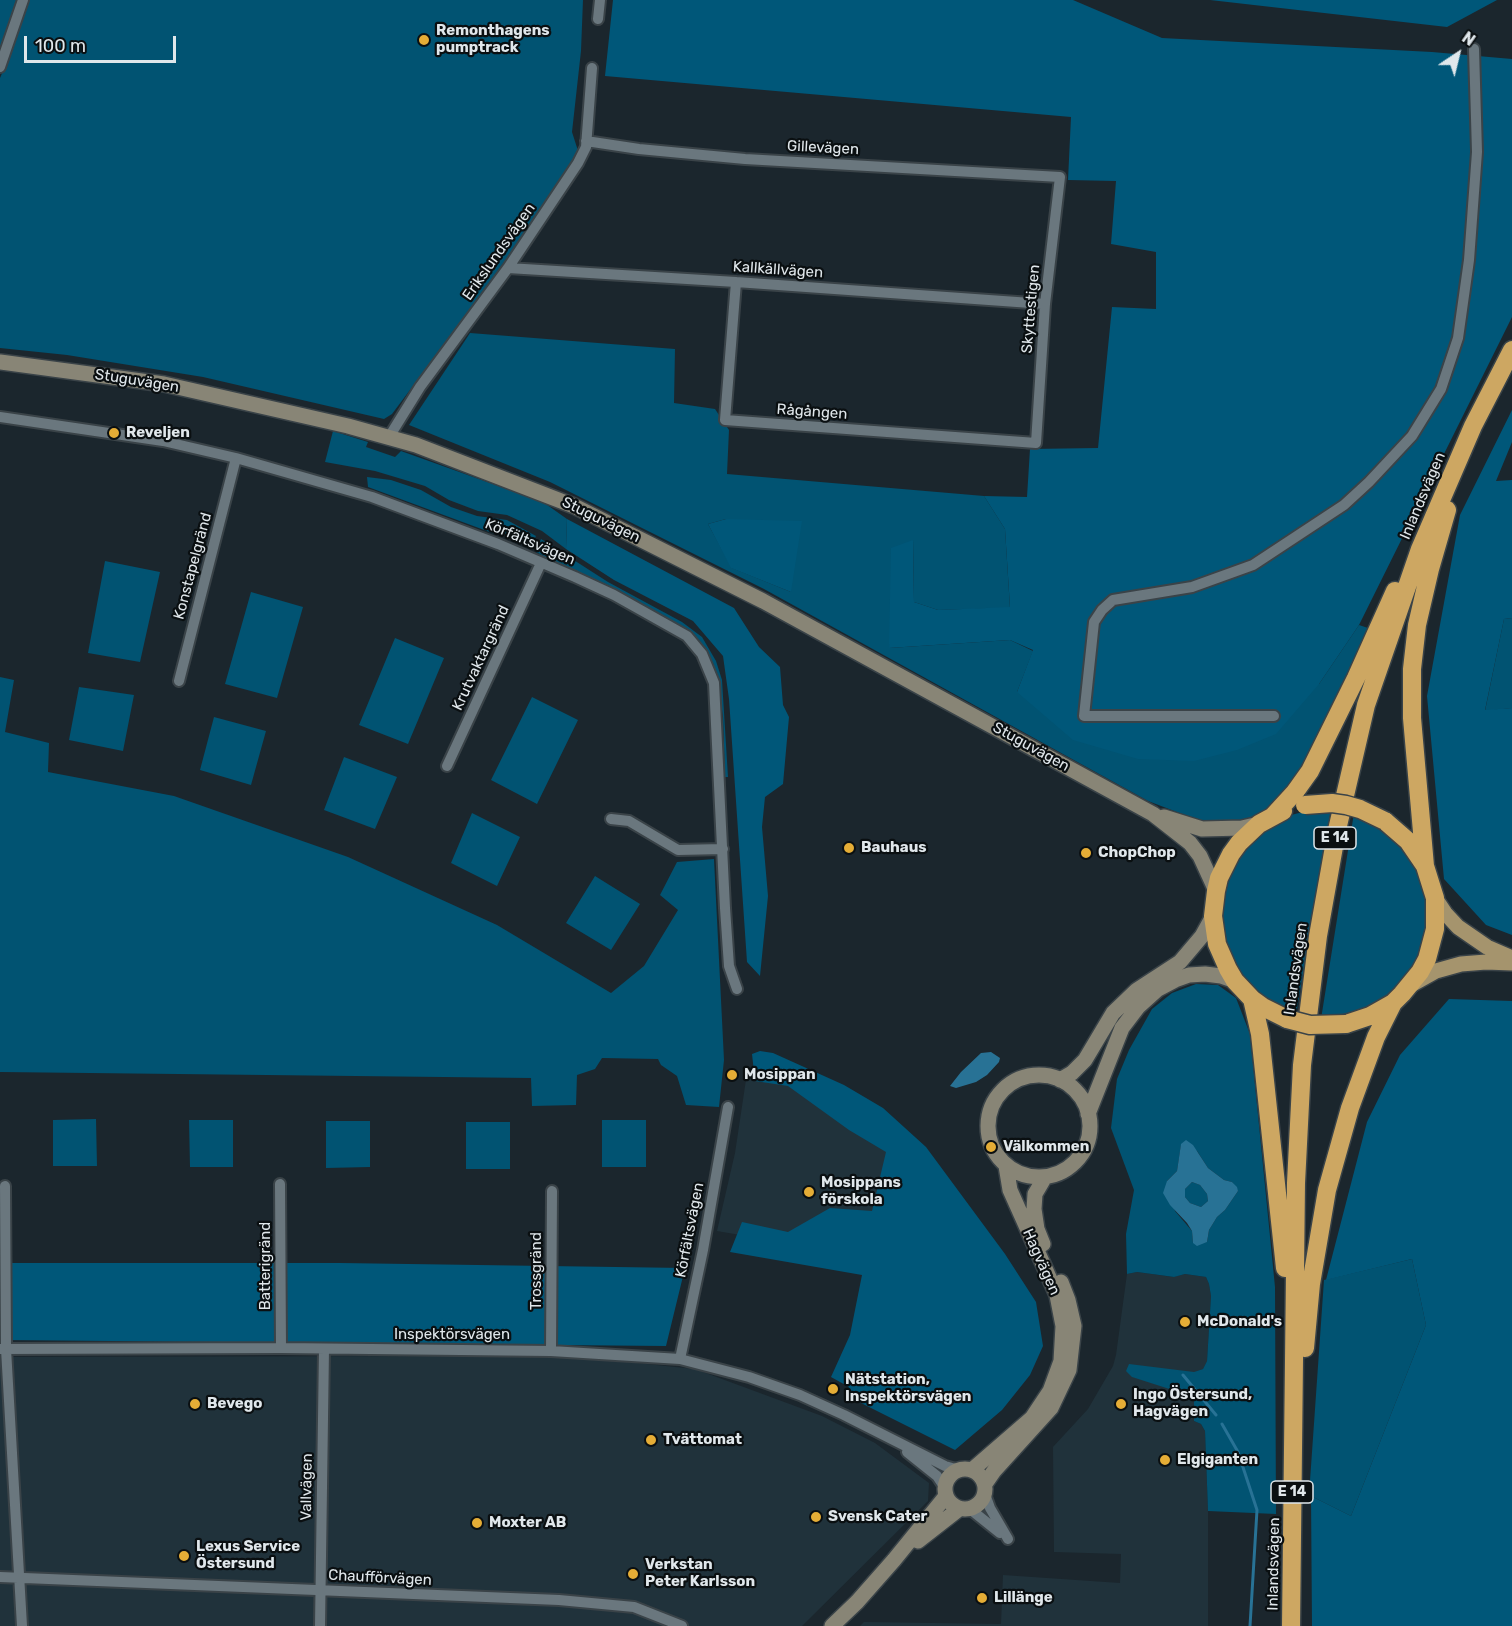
<!DOCTYPE html>
<meta charset="utf-8">
<style>
body{margin:0}
#map{position:relative;width:1512px;height:1626px;overflow:hidden;background:#1b262d;font-family:Rubik,sans-serif}
canvas{display:block}
.north{position:absolute;left:1428px;top:24px;width:60px;height:60px;-webkit-text-stroke:4px #0a0f11;paint-order:stroke;rotate:35deg;font-size:16px;font-weight:700;line-height:24px;text-align:center;color:#e0e7eb}
.north::after{content:'';display:block;margin:auto;width:21px;height:27px;background:#e0e7eb;clip-path:polygon(50% 0,100% 100%,50% 72%,0 100%)}
.scale{position:absolute;left:24px;top:36px;width:152px;height:27px;box-sizing:border-box;border:3px solid #e0e7eb;border-top:0;padding-left:8px;font-size:18px;line-height:21px;white-space:nowrap;color:#e0e7eb;-webkit-text-stroke:4px #0a0f11;paint-order:stroke}
</style>
<div id="map">
<canvas width="1512" height="1626"></canvas>
<div class="north">N</div>
<div class="scale">100 m</div>
</div>
<script>
const c = document.querySelector('canvas').getContext('2d');
c.lineJoin = 'round';
function fill(path, color) {
  c.fillStyle = color;
  c.fill(path, 'evenodd');
}
function shape(rows) {
  const path = new Path2D();
  for (const r of rows) {
    if (r.length === 3) {
      path.moveTo(r[0] + r[2], r[1]);
      path.arc(r[0], r[1], r[2], 0, 2 * Math.PI);
      continue;
    }
    path.moveTo(r[0], r[1]);
    for (let i = 2; i < r.length; i += 2) path.lineTo(r[i], r[i + 1]);
  }
  return path;
}
function stroke(path, color, width, dash) {
  c.strokeStyle = color;
  c.lineWidth = width;
  c.lineCap = dash ? 'butt' : 'round';
  c.setLineDash(dash || []);
  c.stroke(path);
}
function label(font, color, halo, rows, align = 'center') {
  c.font = font + ' Rubik,sans-serif';
  c.lineWidth = 4.5;
  c.setLineDash([]);
  c.textBaseline = 'middle';
  c.strokeStyle = halo;
  c.fillStyle = color;
  for (const [text, x, y, turn = 0] of rows) {
    c.save();
    c.translate(x, y);
    c.rotate((+turn || 0) * Math.PI / 180);
    c.textAlign = isNaN(turn) ? turn : align;
    if (halo) c.strokeText(text, 0, 0);
    c.fillText(text, 0, 0);
    c.restore();
  }
}
fill(shape([
 [747,1073,790,1085,904,1147,873,1258,717,1231,735,1153],
 [1137,1272,1173,1277,1185,1274,1206,1277,1209,1284,1211,1296,1207,1361,1203,1369,1195,1372,1185,1394,1194,1399,1194,1421,1201,1424,1205,1431,1208,1511,1208,1626,860,1626,864,1622,1001,1624,1003,1575,1120,1583,1121,1554,1054,1552,1053,1447,1088,1409,1113,1366,1116,1355,1127,1274],
 [475,1356,588,1358,695,1369,822,1416,875,1443,929,1483,928,1501,802,1626,0,1626,0,1357]
]), '#20323b');
fill(shape([
 [0,0,583,0,581,51,572,132,580,157,452,334,392,414,384,419,203,377,67,355,0,348,0,78,10,55,0,52],
 [470,333,675,349,674,403,715,409,729,430,727,474,984,496,1005,529,1010,608,938,610,914,602,913,540,889,648,1010,640,1033,651,1017,692,1319,684,1359,625,1368,628,1349,677,1308,767,1261,816,1247,823,1211,825,1148,801,764,589,550,482,409,425],
 [726,519,791,592,732,568,708,524],
 [333,431,368,442,366,447,395,457,401,451,543,502,567,519,566,549,542,531,507,515,478,511,449,500,425,486,375,471,325,462],
 [367,477,391,480,421,490,451,507,477,516,507,520,536,536,531,546,498,530,495,534,368,487],
 [541,539,608,582,682,622,702,637,716,661,722,680,728,777,725,777,723,717,718,681,713,663,699,640,681,626,536,552],
 [105,561,160,572,140,662,88,653],
 [251,592,303,607,277,698,225,684],
 [1512,618,1512,708,1485,711,1504,619],
 [395,638,444,658,408,744,359,725],
 [0,677,14,680,5,732,49,743,48,772,174,796,348,857,497,925,611,993,644,966,678,910,660,895,677,862,714,859,724,1060,719,1107,686,1105,677,1076,661,1065,658,1059,602,1058,595,1069,577,1075,576,1105,532,1106,531,1078,0,1072],
 [79,687,134,695,123,751,69,740],
 [532,697,578,720,537,804,491,780],
 [214,717,266,731,251,785,200,770],
 [344,757,397,777,375,829,324,810],
 [1315,809,1331,809,1296,1015,1281,1010,1242,980,1221,937,1221,888,1244,845,1283,817],
 [472,813,520,837,497,886,451,863],
 [1354,813,1383,827,1415,862,1426,891,1429,923,1421,954,1405,981,1382,1002,1353,1015,1321,1019],
 [595,876,640,904,611,950,566,923],
 [1196,984,1218,985,1236,998,1250,1034,1275,1287,1276,1514,1208,1511,1205,1431,1201,1424,1194,1421,1194,1399,1185,1394,1132,1377,1126,1371,1129,1364,1194,1372,1203,1369,1207,1361,1211,1296,1209,1284,1206,1277,1185,1274,1174,1277,1137,1272,1127,1274,1126,1234,1134,1190,1111,1128,1117,1079,1129,1050,1152,1009,1172,993],
 [1181,1145,1197,1151,1208,1168,1224,1180,1232,1182,1238,1191,1225,1210,1217,1217,1209,1230,1207,1242,1193,1243,1192,1231,1175,1211,1167,1181,1177,1171],
 [96,1119,97,1166,53,1166,53,1120],
 [189,1120,233,1120,233,1167,190,1167],
 [602,1120,646,1120,646,1167,602,1167],
 [326,1121,370,1121,370,1167,326,1168],
 [466,1122,510,1122,510,1169,466,1169],
 [1192,1182,1200,1185,1207,1194,1208,1201,1201,1207,1190,1203,1185,1197,1185,1189],
 [1412,1259,1426,1325,1351,1516,1309,1495,1324,1280]
]), '#015372');
fill(shape([
 [613,0,1073,0,1162,38,1432,52,1512,59,1512,317,1359,625,1319,684,1276,734,1237,750,1194,761,1138,759,1073,740,1017,692,1033,650,1010,640,889,648,891,548,913,540,914,602,938,610,1010,607,1005,529,984,496,1027,497,1030,449,1098,448,1112,307,1156,309,1156,252,1111,244,1116,181,1068,180,1071,117,605,76],
 [1210,0,1497,0,1447,27],
 [1512,410,1512,442,1496,481,1512,480,1512,618,1504,619,1485,710,1512,708,1512,935,1486,925,1444,879,1427,696,1460,515],
 [567,519,734,608,759,647,780,667,783,705,789,717,783,784,765,797,762,827,768,896,760,976,747,962,729,699,723,656,693,621,614,580,566,549],
 [726,519,802,521,791,592,731,568,708,524],
 [1449,999,1512,1001,1512,1626,1312,1626,1311,1496,1351,1516,1426,1325,1412,1259,1326,1280,1367,1122,1400,1055],
 [760,1051,773,1053,844,1085,883,1108,926,1147,1005,1254,1036,1302,1043,1346,1030,1375,1002,1410,955,1450,845,1395,849,1387,831,1377,850,1335,862,1275,730,1252,742,1222,788,1232,830,1208,872,1211,886,1152,849,1130,788,1086,755,1081,752,1054],
 [0,1263,340,1263,685,1268,666,1346,0,1340]
]), '#005779');
fill(shape([
 [991,1052,1000,1058,999,1062,987,1075,976,1082,956,1088,950,1086,961,1072,981,1053],
 [1186,1140,1193,1145,1208,1168,1224,1180,1232,1182,1237,1187,1238,1191,1225,1210,1217,1217,1209,1230,1207,1242,1197,1246,1193,1243,1192,1231,1187,1223,1170,1205,1163,1193,1167,1181,1177,1171,1181,1144],
 [1192,1182,1200,1185,1207,1194,1208,1201,1201,1207,1190,1203,1185,1197,1185,1189]
]), '#287295');
stroke(shape([
 [1183,1375,1216,1415],
 [1222,1424,1238,1452,1257,1510,1250,1626]
]), '#287295', 3);
const street = shape([
 [598,19,600,0],
 [0,67,23,0],
 [586,141,639,149,745,159,1060,177,1045,304,1036,443,725,420,736,282],
 [508,268,736,282,1045,304],
 [0,417,163,441,236,458,372,497,498,544,575,577,614,595,687,636,702,654,714,683,725,908,729,966,737,989],
 [389,437,420,387,508,268,578,163,586,147,592,68],
 [179,681,236,458],
 [1274,716,1084,716,1094,622,1102,610,1113,600,1192,587,1253,565,1344,505,1369,482,1412,436,1441,389,1458,338,1469,260,1477,152,1474,49],
 [447,766,541,563],
 [611,819,629,821,678,850,723,849],
 [280,1184,281,1348],
 [5,1186,6,1349,22,1626],
 [0,1349,281,1348,551,1351,680,1359,749,1377,800,1395,844,1415,945,1466,959,1470],
 [551,1351,552,1191],
 [680,1359,703,1250,728,1107],
 [907,1452,937,1476,945,1488],
 [985,1494,990,1508,1008,1539],
 [970,1509,1000,1533],
 [0,1577,559,1600,634,1607,682,1626],
 [320,1626,324,1349]
]);
const secondary = shape([
 [0,362,164,384,348,426,416,445,574,506,763,601,1153,814,1190,843,1200,856,1216,891],
 [1164,817,1202,829,1242,828,1259,824],
 [1039,1126,51],
 [1060,1080,1072,1073,1085,1060,1113,1013,1137,990,1180,962,1202,936,1213,916],
 [1088,1114,1122,1028,1138,1007,1158,989,1175,980,1189,975,1205,974,1221,976,1235,981],
 [1043,1244,1037,1229,1034,1209,1035,1194,1045,1177],
 [965,1489,20],
 [972,1470,1032,1418,1050,1391,1061,1361,1063,1326,1057,1295,1010,1190,1006,1166],
 [985,1484,994,1471,1051,1408,1069,1370,1074,1326,1068,1300,1061,1282],
 [918,1541,959,1509],
 [832,1626,857,1602,894,1560,946,1496]
]);
const primary = shape([
 [1435,898,1445,913,1458,927,1487,947,1512,958],
 [1411,985,1436,971,1461,964,1486,962,1512,963]
]);
const highway = shape([
 [1283,811,1259,824,1239,843,1231,854,1219,878,1216,891,1213,916,1217,944,1228,969,1235,981,1252,999,1263,1007,1287,1019],
 [1273,816,1295,792,1310,771,1356,678,1395,591],
 [1425,866,1412,718,1412,669,1417,625,1430,569,1447,510],
 [1252,999,1260,1034,1285,1268],
 [1346,1024,1370,1016,1393,1003,1402,994,1420,972,1427,959,1435,929,1435,898,1425,866,1408,841,1385,821],
 [1305,1348,1311,1284,1327,1190,1350,1108,1376,1037,1393,1003],
 [1291,1626,1296,1183,1302,1065,1318,936,1337,830,1366,705,1420,549,1473,426,1512,350]
]);
stroke(street, '#3a4348', 14);
stroke(secondary, '#3a4348', 18);
stroke(primary, '#3a4348', 18);
stroke(highway, '#3a4348', 21);
stroke(street, '#6a777e', 10);
stroke(secondary, '#888576', 15);
stroke(primary, '#a5946d', 15);
stroke(highway, '#cda762', 18);
const highwayBridge = shape([
 [1305,805,1332,803,1346,805,1360,809,1385,821],
 [1287,1019,1310,1025,1346,1024]
]);
stroke(highwayBridge, '#3a4348', 21, []);
stroke(highwayBridge, '#cda762', 18);
for (const [x, y, r, color] of [
 [424,40,6,"#e5ad36"],
 [114,433,6,"#e5ad36"],
 [849,848,6,"#e5ad36"],
 [1086,853,6,"#e5ad36"],
 [732,1075,6,"#e5ad36"],
 [991,1147,6,"#e5ad36"],
 [809,1192,6,"#e5ad36"],
 [1185,1322,6,"#e5ad36"],
 [833,1389,6,"#e5ad36"],
 [195,1404,6,"#e5ad36"],
 [1121,1404,6,"#e5ad36"],
 [651,1440,6,"#e5ad36"],
 [1165,1460,6,"#e5ad36"],
 [816,1517,6,"#e5ad36"],
 [477,1523,6,"#e5ad36"],
 [184,1556,6,"#e5ad36"],
 [633,1574,6,"#e5ad36"],
 [982,1598,6,"#e5ad36"]
]) {
  const dot = new Path2D();
  dot.arc(x, y, r, 0, 2 * Math.PI);
  c.fillStyle = color;
  c.fill(dot);
  stroke(dot, '#0a0f11', 2);
}
for (const [x, y, w] of [
 [1335,838,42],
 [1292,1492,42]
]) {
  const box = new Path2D();
  box.roundRect(x - w / 2, y - 11, w, 22, 4.5);
  c.fillStyle = '#0a0f11';
  c.fill(box);
  stroke(box, '#e0e7eb', 1.5);
}
label('bold 14px', '#e0e7eb', null, [
 ["E 14",1335,838],
 ["E 14",1292,1492]
]);
label('bold 15px', '#e0e7eb', '#0a0f11', [
 ["Remonthagens",436,31],
 ["pumptrack",436,48],
 ["Reveljen",126,433],
 ["Bauhaus",861,848],
 ["ChopChop",1098,853],
 ["Mosippan",744,1075],
 ["Välkommen",1003,1147],
 ["Mosippans",821,1183],
 ["förskola",821,1200],
 ["McDonald's",1197,1322],
 ["Nätstation,",845,1380],
 ["Inspektörsvägen",845,1397],
 ["Ingo Östersund,",1133,1395],
 ["Hagvägen",1133,1412],
 ["Bevego",207,1404],
 ["Tvättomat",663,1440],
 ["Elgiganten",1177,1460],
 ["Svensk Cater",828,1517],
 ["Moxter AB",489,1523],
 ["Lexus Service",196,1547],
 ["Östersund",196,1564],
 ["Verkstan",645,1565],
 ["Peter Karlsson",645,1582],
 ["Lillänge",994,1598]
], 'left');
label('15px', '#e0e7eb', '#0a0f11', [
 ["Gillevägen",823,148,3],
 ["Erikslundsvägen",499,252,-55],
 ["Kallkällvägen",778,270,4],
 ["Skyttestigen",1031,309,-85],
 ["Stuguvägen",137,381,9],
 ["Rågången",812,412,4],
 ["Inlandsvägen",1423,496,-67],
 ["Stuguvägen",601,520,26],
 ["Körfältsvägen",530,542,23],
 ["Konstapelgränd",193,566,-75],
 ["Krutvaktargränd",481,658,-65],
 ["Stuguvägen",1031,747,29],
 ["Inlandsvägen",1296,969,-82],
 ["Körfältsvägen",690,1230,-79],
 ["Hagvägen",1041,1262,66],
 ["Batterigränd",266,1266,-90],
 ["Trossgränd",537,1271,-90],
 ["Inspektörsvägen",452,1335],
 ["Vallvägen",307,1487,-89],
 ["Inlandsvägen",1274,1564,-89],
 ["Chaufförvägen",380,1578,3]
]);
</script>
